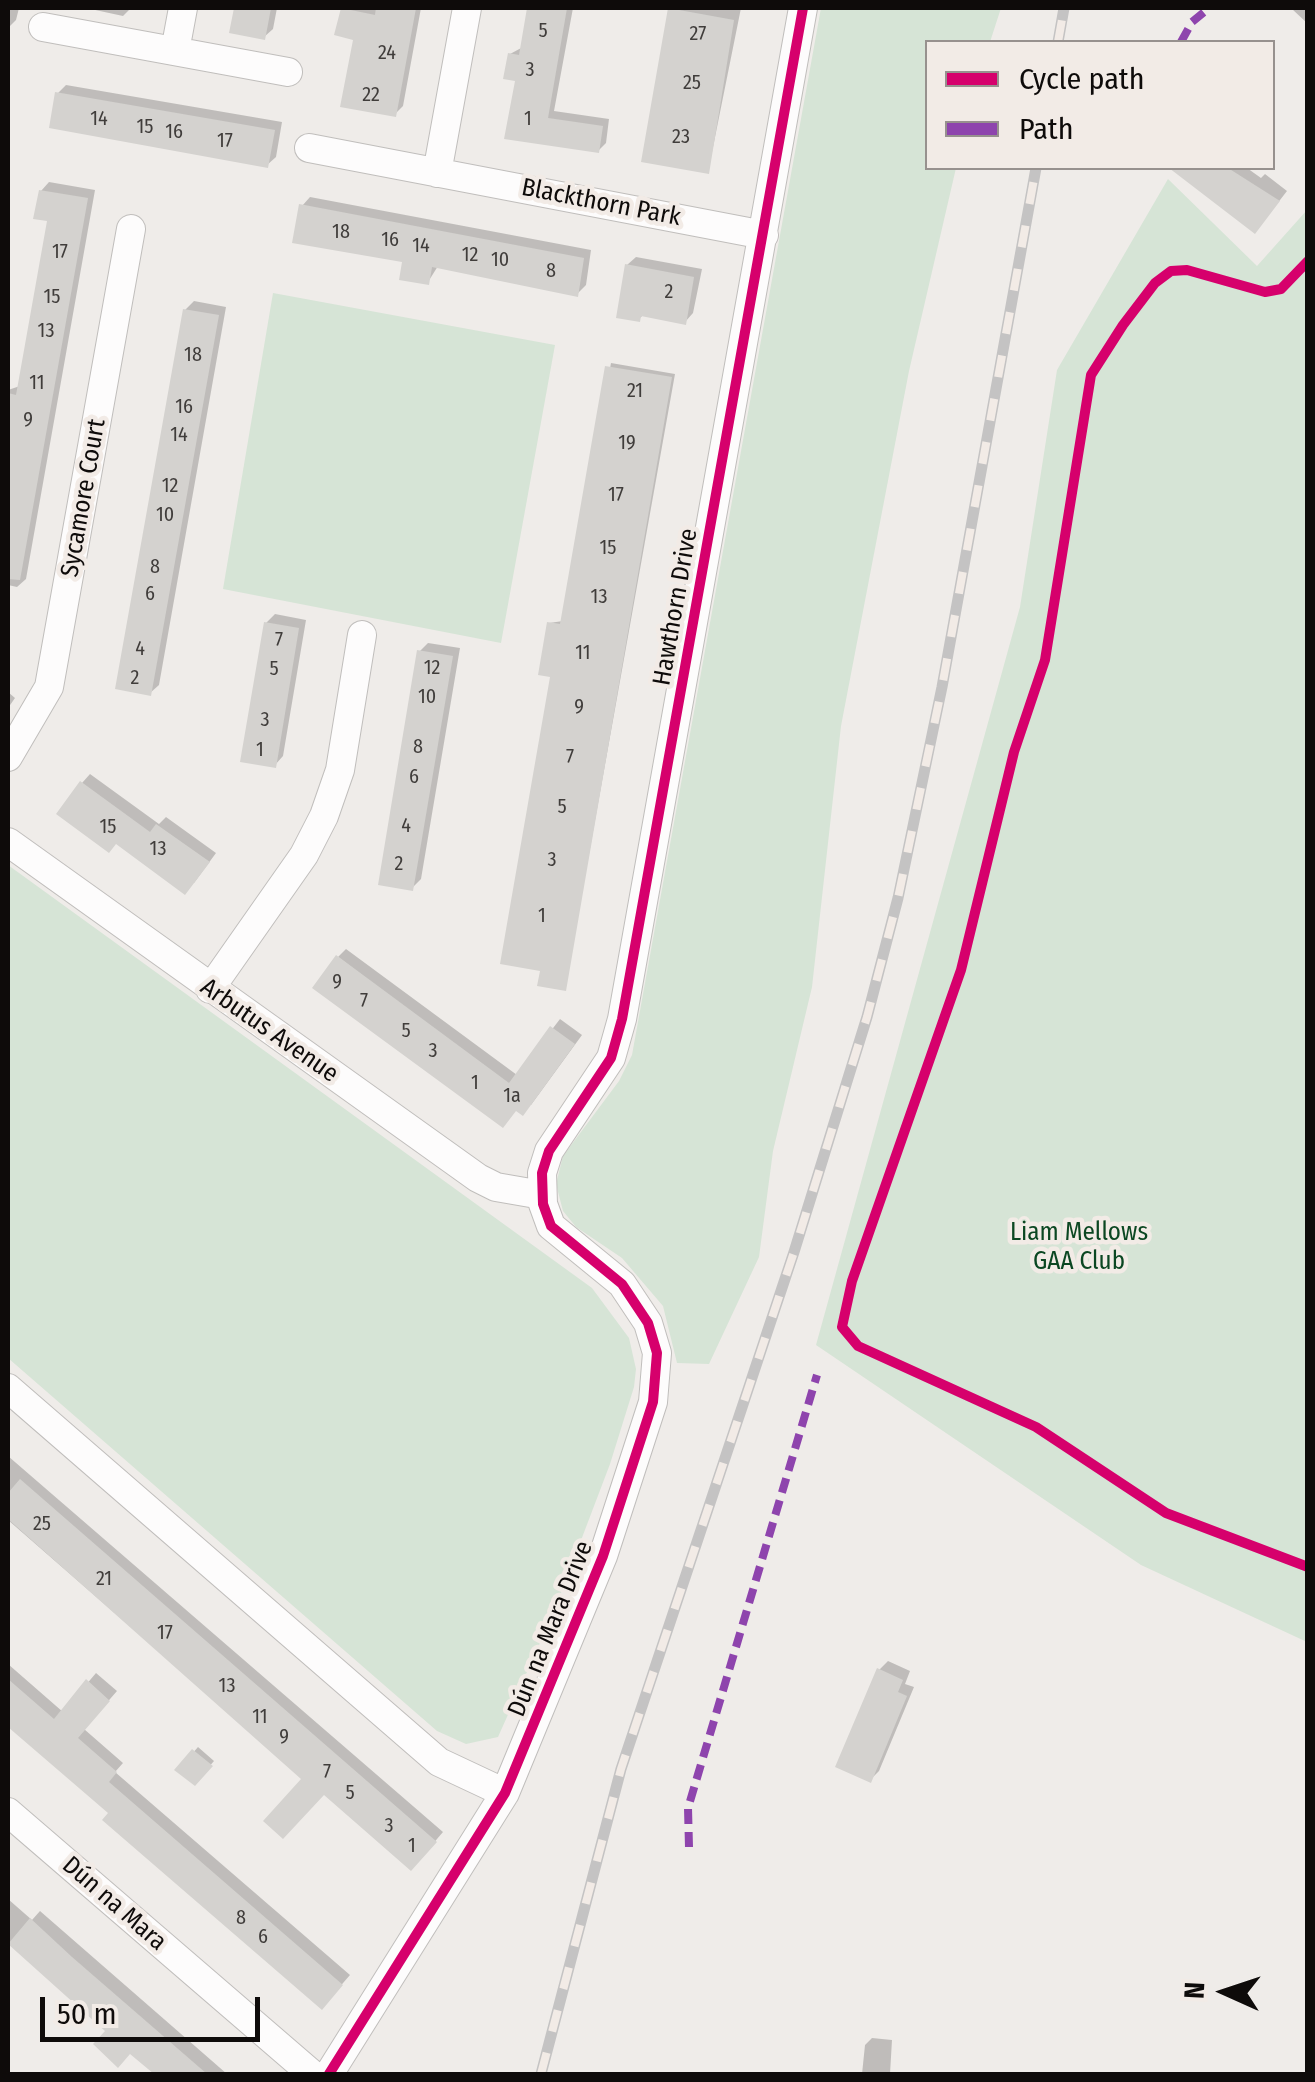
<!DOCTYPE html>
<meta charset="utf-8">
<style>
body{margin:0}
#map{position:relative;width:1315px;height:2082px;overflow:hidden;background:#efece9;font-family:"Fira Sans Condensed",sans-serif}
canvas{display:block}
.frame{position:absolute;inset:0;border:10px solid #0e0b0a;pointer-events:none}
.legend{position:absolute;left:925px;top:40px;width:350px;height:130px;box-sizing:border-box;background:#f2ebe6;border:2px solid #97918e;margin:0;padding:12px 18px;list-style:none;font-size:30px;color:#0e0b0a}
.legend li{display:flex;align-items:center;gap:20px;height:50px}
.legend b{width:50px;border:2px solid #97918e}
.north{position:absolute;left:1175px;top:1942px;width:100px;height:100px;-webkit-text-stroke:8px #f2ebe6;paint-order:stroke;rotate:273deg;font-size:28px;font-weight:700;line-height:40px;text-align:center;color:#0e0b0a}
.north::after{content:'';display:block;margin:auto;width:35px;height:45px;background:#0e0b0a;clip-path:polygon(50% 0,100% 100%,50% 72%,0 100%)}
.scale{position:absolute;left:40px;top:1997px;width:220px;height:45px;box-sizing:border-box;border:5px solid #0e0b0a;border-top:0;padding-left:12px;font-size:30px;line-height:35px;white-space:nowrap;color:#0e0b0a;-webkit-text-stroke:8px #f2ebe6;paint-order:stroke}
</style>
<div id="map">
<canvas width="1315" height="2082"></canvas>
<div class="frame"></div>
<ul class="legend">
<li><b style="height:12px;background:#d6006c"></b>Cycle path</li>
<li><b style="height:12px;background:#8e44ad"></b>Path</li>
</ul>
<div class="north">N</div>
<div class="scale">50 m</div>
</div>
<script>
const c = document.querySelector('canvas').getContext('2d');
c.lineJoin = 'round';
function fill(path, color) {
  c.fillStyle = color;
  c.fill(path, 'evenodd');
}
function shape(rows) {
  const path = new Path2D();
  for (const r of rows) {
    path.moveTo(r[0], r[1]);
    for (let i = 2; i < r.length; i += 2) path.lineTo(r[i], r[i + 1]);
  }
  return path;
}
function stroke(path, color, width, dash) {
  c.strokeStyle = color;
  c.lineWidth = width;
  c.lineCap = dash ? 'butt' : 'round';
  c.setLineDash(dash || []);
  c.stroke(path);
}
function label(font, color, halo, rows, align = 'center') {
  c.font = font + ' "Fira Sans Condensed",sans-serif';
  c.lineWidth = 9;
  c.setLineDash([]);
  c.textBaseline = 'middle';
  c.strokeStyle = halo;
  c.fillStyle = color;
  for (const [text, x, y, turn = 0] of rows) {
    c.save();
    c.translate(x, y);
    c.rotate((+turn || 0) * Math.PI / 180);
    c.textAlign = isNaN(turn) ? turn : align;
    if (halo) c.strokeText(text, 0, 0);
    c.fillText(text, 0, 0);
    c.restore();
  }
}
fill(shape([
 [821,8,1001,8,990,42,928,42,928,168,956,168,909,371,841,726,812,987,773,1151,759,1257,709,1364,677,1363,663,1306,622,1258,576,1227,563,1211,556,1184,563,1156,619,1081,632,1055],
 [1168,179,1257,266,1307,210,1307,1642,1141,1565,816,1345,1020,607,1057,370],
 [273,293,555,345,501,643,223,589],
 [8,865,592,1288,629,1338,636,1369,634,1387,610,1464,553,1614,498,1737,466,1744,437,1731,8,1358]
]), '#d6e4d6');
fill(shape([
 [8,8,19,8,16,20,8,28],
 [86,8,131,8,123,16],
 [237,8,277,8,273,29,264,37,232,31],
 [344,8,421,8,403,106,395,114,356,38,337,33],
 [530,8,573,8,554,111,609,119,606,143,598,151,507,137,518,79,510,54,523,47],
 [671,8,741,8,708,172,644,160],
 [1308,8,1308,24,1292,9],
 [66,85,282,122,276,157,267,165,57,94],
 [1199,168,1247,168,1261,178,1265,174,1287,191,1263,222,1189,180],
 [49,182,95,190,26,579,17,587,8,585,8,390,20,386,50,219,41,191],
 [310,197,591,250,586,285,577,294,438,266,428,282,405,260,302,206],
 [636,257,702,269,693,313,685,322,644,314,639,319,627,265],
 [194,301,226,307,159,685,150,693,185,310],
 [611,363,675,374,565,988,549,623,563,621],
 [275,614,306,620,283,756,275,765,266,623],
 [428,643,460,648,421,879,412,888,420,651],
 [8,692,15,698,8,708],
 [90,774,159,824,166,817,216,853,194,883,82,783],
 [346,949,517,1075,560,1019,582,1035,531,1105,338,957],
 [8,1456,443,1832,419,1860,305,1779,8,1520],
 [888,1661,910,1671,905,1684,914,1687,879,1771,870,1780,879,1670],
 [8,1664,63,1712,96,1673,117,1691,84,1729,123,1763,115,1772,350,1975,330,1998,8,1723],
 [198,1747,214,1761,195,1783,178,1770],
 [8,1899,32,1920,40,1911,227,2074,157,2074,8,1941],
 [872,2038,892,2040,890,2074,862,2074,865,2045]
]), '#0003');
fill(shape([
 [234,8,271,8,265,40,229,33],
 [341,8,375,15,376,8,416,8,396,117,340,107,353,40,334,35],
 [527,8,567,8,548,118,603,126,599,153,504,139,515,81,503,79,508,53,519,55],
 [668,8,734,20,709,174,641,162],
 [55,92,275,130,268,168,49,128],
 [1169,168,1228,168,1280,201,1255,234],
 [39,190,88,198,20,580,8,579,8,393,16,395,47,221,33,219],
 [299,204,584,258,578,297,432,267,429,285,399,280,402,262,292,243],
 [625,264,694,277,686,325,641,316,640,322,616,318],
 [183,309,219,315,151,696,115,689],
 [605,366,672,377,566,991,537,986,540,971,500,964,550,677,538,675,547,622,560,624],
 [264,622,299,628,276,768,240,762],
 [417,650,453,656,413,891,378,885],
 [80,781,150,832,156,824,210,862,185,895,116,844,109,853,56,814],
 [336,955,509,1083,550,1026,575,1044,523,1116,516,1111,503,1128,312,988],
 [20,1479,437,1842,411,1871,324,1795,283,1839,263,1821,301,1779,8,1519,8,1493],
 [877,1668,903,1680,898,1692,907,1696,871,1783,835,1767],
 [8,1679,54,1719,86,1679,110,1701,78,1738,117,1772,109,1782,343,1985,322,2010,102,1820,108,1813,8,1727],
 [192,1749,213,1766,195,1786,174,1770],
 [30,1918,72,1957,207,2074,154,2074,130,2054,118,2068,93,2044,105,2031,8,1944]
]), '#d4d2cf');
const minor = shape([
 [43,27,288,72],
 [175,51,183,8],
 [309,148,764,235],
 [437,173,467,8],
 [8,757,49,687,131,229],
 [8,842,478,1178,496,1187,542,1195],
 [210,989,304,855,324,816,340,770,362,635],
 [8,1388,439,1762,505,1793],
 [8,1812,312,2074],
 [329,2074,505,1793,603,1556,653,1402,657,1353,648,1323,622,1284,551,1226,543,1204,542,1173,549,1151,611,1058,622,1019,803,8]
]);
stroke(minor, '#c0bebc', 30);
stroke(minor, '#fdfcfc', 28);
const rail = shape([
 [1058,42,1064,8],
 [541,2074,621,1769,794,1252,867,1017,898,898,942,687,1036,168]
]);
stroke(rail, '#c4c3c3', 11);
stroke(rail, '#f2ebe6', 8, [22]);
stroke(shape([
 [1181,42,1192,22,1209,8],
 [689,1847,688,1808,817,1375]
]), '#8e44ad', 8, [15, 8]);
stroke(shape([
 [1308,261,1281,289,1265,292,1187,270,1171,271,1155,283,1123,325,1091,375,1045,660,1014,752,961,970,852,1281,842,1327,858,1346,1036,1427,1166,1513,1308,1567],
 [329,2074,505,1793,603,1556,653,1402,657,1353,648,1323,622,1284,551,1226,543,1204,542,1173,549,1151,611,1058,622,1019,803,8]
]), '#d6006c', 10);
label('20px', '#403d3b', null, [
 ["5",543,31],
 ["27",698,34],
 ["24",387,53],
 ["3",530,70],
 ["25",692,83],
 ["22",371,95],
 ["14",99,119],
 ["1",528,119],
 ["15",145,127],
 ["16",174,132],
 ["23",681,137],
 ["17",225,141],
 ["18",341,232],
 ["16",390,240],
 ["14",421,246],
 ["17",60,252],
 ["12",470,255],
 ["10",500,260],
 ["8",551,271],
 ["2",669,292],
 ["15",52,297],
 ["13",46,331],
 ["18",193,355],
 ["11",37,383],
 ["21",635,391],
 ["16",184,407],
 ["9",28,420],
 ["14",179,435],
 ["19",627,443],
 ["12",170,486],
 ["17",616,495],
 ["10",165,515],
 ["15",608,548],
 ["8",155,567],
 ["6",150,594],
 ["13",599,597],
 ["7",279,640],
 ["4",140,649],
 ["11",583,653],
 ["12",432,668],
 ["5",274,669],
 ["2",135,678],
 ["10",427,697],
 ["9",579,707],
 ["3",265,720],
 ["8",418,747],
 ["1",260,750],
 ["7",570,757],
 ["6",414,777],
 ["5",562,807],
 ["4",406,826],
 ["15",108,827],
 ["13",158,849],
 ["3",552,860],
 ["2",399,864],
 ["1",542,916],
 ["9",337,982],
 ["7",364,1001],
 ["5",406,1031],
 ["3",433,1051],
 ["1",475,1083],
 ["1a",512,1096],
 ["25",42,1524],
 ["21",104,1579],
 ["17",165,1633],
 ["13",227,1686],
 ["11",260,1717],
 ["9",284,1737],
 ["7",327,1772],
 ["5",350,1793],
 ["3",389,1826],
 ["1",412,1846],
 ["8",241,1918],
 ["6",263,1937]
]);
label('25px', '#0e0b0a', '#f2ebe6', [
 ["Blackthorn Park",601,203,11],
 ["Sycamore Court",84,498,-80],
 ["Hawthorn Drive",676,607,-80],
 ["Arbutus Avenue",269,1031,35],
 ["Dún na Mara Drive",551,1629,-68],
 ["Dún na Mara",114,1904,41]
]);
label('25px', '#0b4722', '#f2ebe6', [
 ["Liam Mellows",1079,1233],
 ["GAA Club",1079,1262]
]);
</script>
